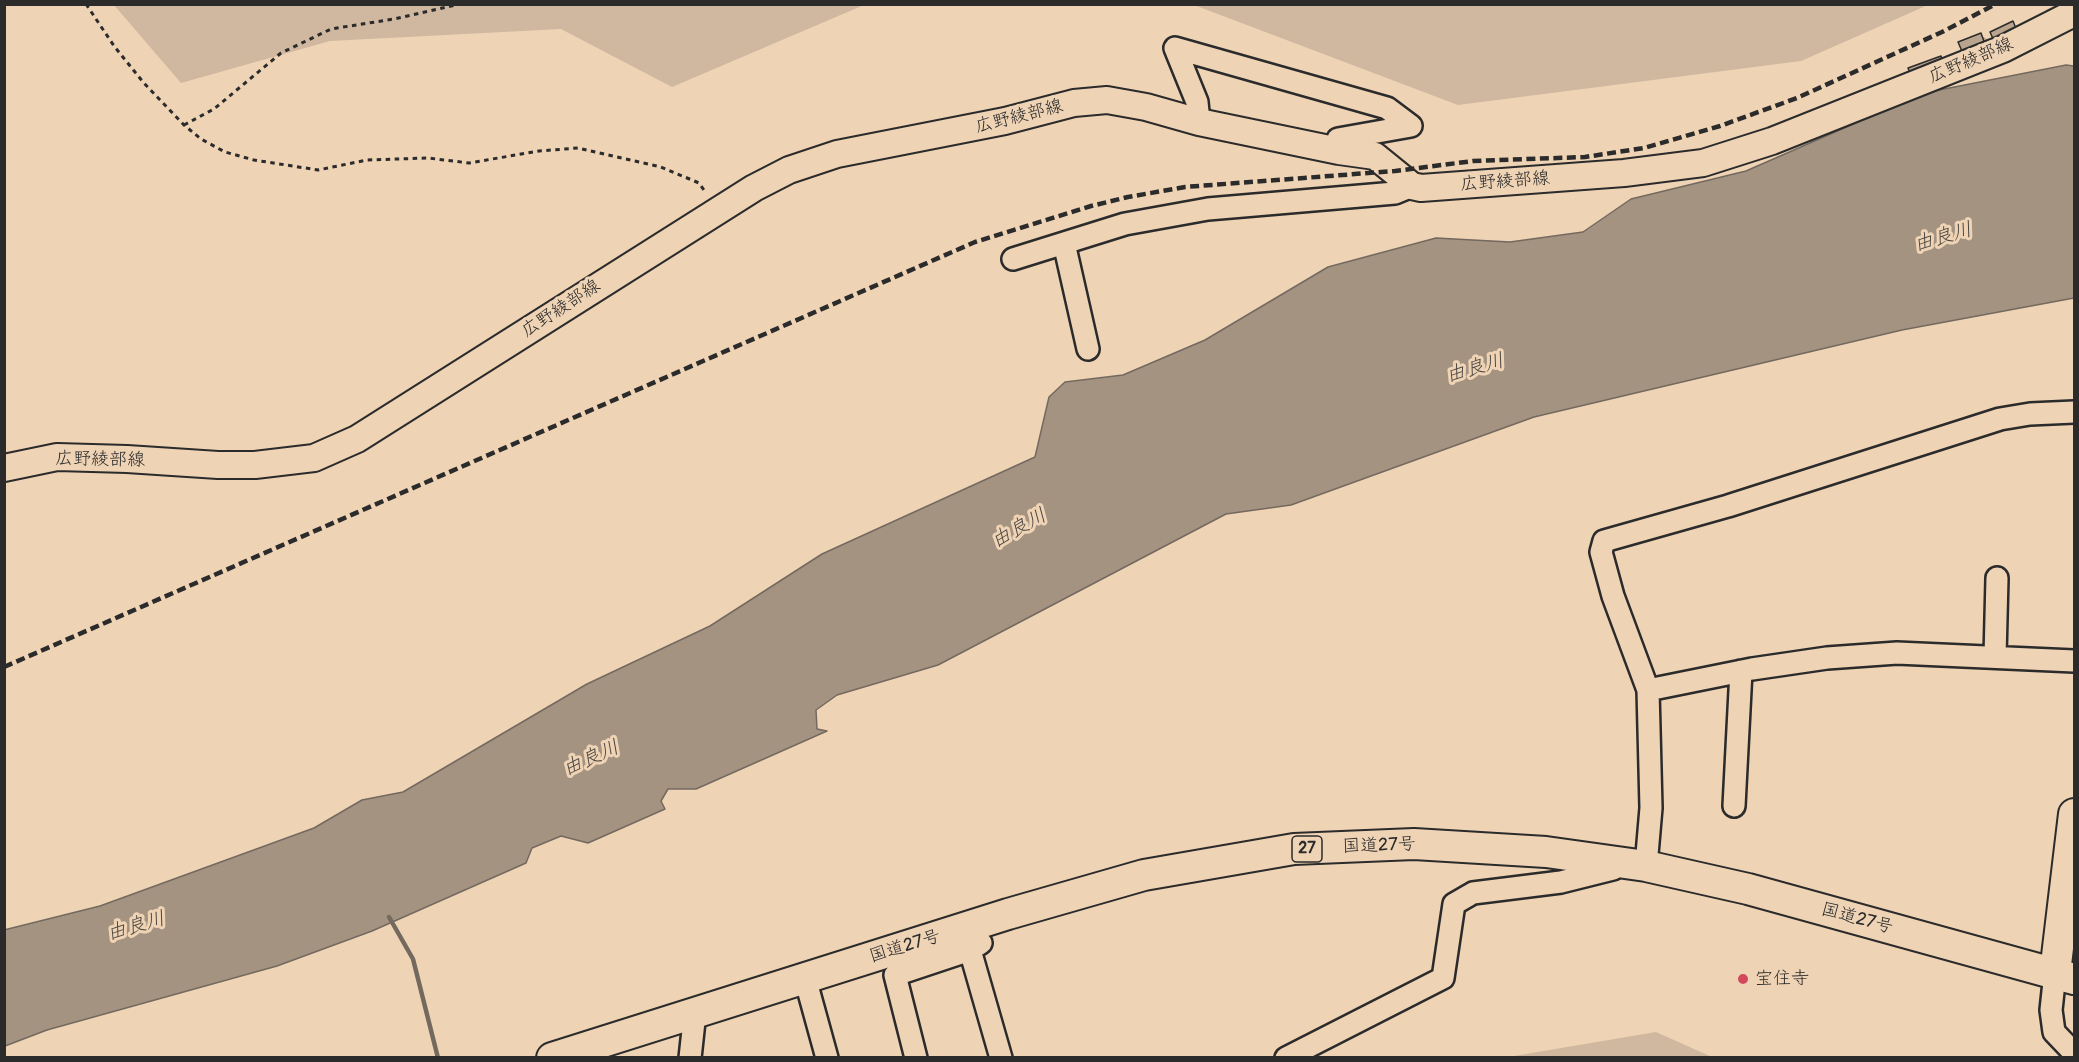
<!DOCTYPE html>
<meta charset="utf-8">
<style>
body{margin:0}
#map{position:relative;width:2079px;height:1062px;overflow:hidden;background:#efd3b5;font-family:Pangolin,sans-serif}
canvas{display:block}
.frame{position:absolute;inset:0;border:6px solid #2b2b2b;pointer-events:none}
</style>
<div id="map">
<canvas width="2079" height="1062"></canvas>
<div class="frame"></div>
</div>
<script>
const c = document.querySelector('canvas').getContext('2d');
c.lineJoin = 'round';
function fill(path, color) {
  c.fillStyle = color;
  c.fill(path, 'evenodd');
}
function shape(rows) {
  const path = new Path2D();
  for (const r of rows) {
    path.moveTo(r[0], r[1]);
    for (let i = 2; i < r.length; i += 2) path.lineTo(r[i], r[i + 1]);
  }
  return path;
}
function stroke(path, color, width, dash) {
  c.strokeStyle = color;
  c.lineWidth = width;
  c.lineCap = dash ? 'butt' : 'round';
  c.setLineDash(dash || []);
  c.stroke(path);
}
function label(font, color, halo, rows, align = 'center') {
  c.font = font + ' Pangolin,"Klee One",sans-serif';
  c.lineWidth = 6;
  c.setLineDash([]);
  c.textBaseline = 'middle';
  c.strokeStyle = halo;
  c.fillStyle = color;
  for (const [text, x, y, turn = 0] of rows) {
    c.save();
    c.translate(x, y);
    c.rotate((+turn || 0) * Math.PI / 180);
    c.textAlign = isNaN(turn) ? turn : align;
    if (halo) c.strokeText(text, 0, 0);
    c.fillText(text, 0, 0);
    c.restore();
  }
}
fill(shape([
 [114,5,864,5,672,87,561,29,330,41,181,83],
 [1194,5,1928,5,1801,61,1458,105],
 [1656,1032,1712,1057,1508,1057]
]), '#cfb89f');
const water = shape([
 [2066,65,2074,66,2074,298,1902,330,1534,417,1291,505,1226,514,938,665,837,695,816,710,817,729,827,731,696,789,668,789,661,801,665,809,588,843,561,836,532,848,526,863,372,931,277,966,47,1030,5,1046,4,930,100,906,314,828,362,800,403,792,587,684,710,626,822,554,1035,457,1049,397,1065,382,1123,375,1205,340,1328,267,1436,238,1510,242,1583,232,1631,199,1746,171,1924,93,2066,65]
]);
fill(water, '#a49381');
stroke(water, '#74695f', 1.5);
fill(shape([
 [2058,4,2074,4,2050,17,2046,10],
 [1980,35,1987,39,1992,51,1960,43]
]), '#0003');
stroke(shape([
 [389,917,413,959,438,1058]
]), '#74695f', 4.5);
const building = shape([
 [2013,21,2017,31,1994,41,1990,32,2013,21],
 [1981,33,1986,47,1964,56,1958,42,1981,33],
 [1941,56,1944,67,1912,78,1908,68,1941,56]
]);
fill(building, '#b9a48e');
stroke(building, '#2b2b2b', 1.5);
const minor = shape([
 [1199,122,1197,102,1175,48,1387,108,1411,126,1338,139,1339,151],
 [1064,243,1088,349],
 [1013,259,1125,224,1208,209,1395,193,1412,186],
 [1995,657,1997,578],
 [1648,690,1752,669,1827,658,1897,653,2074,661],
 [1734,806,1741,671],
 [1646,866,1651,808,1648,690,1613,596,1601,552,1604,541,1728,506,2000,419,2030,414,2074,412],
 [981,943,970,950,1001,1058],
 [2055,973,2051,1010,2054,1032,2074,1053],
 [805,978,827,1058],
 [690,1058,695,1012],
 [916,1058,895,975,970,950],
 [1286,1058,1443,978,1454,904,1473,893,1561,882,1613,869,1617,862]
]);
const major = shape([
 [4,468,57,457,127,459,218,465,255,465,314,458,357,439,754,188,789,170,837,154,1005,121,1074,103,1107,100,1146,107,1199,122,1339,151,1375,156,1412,186,1421,188,1624,173,1703,163,1772,141,2003,49,2074,13]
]);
const highway = shape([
 [2055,973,2074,814],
 [552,1058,1008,914,1144,875,1294,849,1414,844,1546,852,1646,866,1748,889,2074,979]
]);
stroke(minor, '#2b2b2b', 26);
stroke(major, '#2b2b2b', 30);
stroke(highway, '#2b2b2b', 34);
stroke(shape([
 [86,4,114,46,143,82,184,125,201,139,225,152,254,160,318,170,367,160,428,158,469,163,539,151,578,148,661,167,699,183,706,193],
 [184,125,214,109,281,53,331,29,394,19,460,4]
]), '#2b2b2b', 3, [4.5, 4.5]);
stroke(minor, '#efd3b5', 21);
stroke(major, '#efd3b5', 26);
stroke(highway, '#efd3b5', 30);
stroke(shape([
 [4,667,975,242,1091,206,1128,197,1185,187,1395,171,1473,161,1585,157,1644,148,1720,126,1797,98,1942,32,1996,4]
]), '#2b2b2b', 4.5, [9, 4.5]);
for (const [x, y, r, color] of [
 [1743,979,6,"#d1495b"]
]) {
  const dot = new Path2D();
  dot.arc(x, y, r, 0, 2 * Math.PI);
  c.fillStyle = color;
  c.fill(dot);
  stroke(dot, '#efd3b5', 2);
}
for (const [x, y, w] of [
 [1307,849,30]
]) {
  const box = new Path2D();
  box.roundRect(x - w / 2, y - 13, w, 26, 4.5);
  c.fillStyle = '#efd3b5';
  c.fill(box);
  stroke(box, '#2b2b2b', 1.5);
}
label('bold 16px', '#2b2b2b', null, [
 ["27",1307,849]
]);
label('18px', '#2b2b2b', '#efd3b5', [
 ["広野綾部線",1971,61,-23],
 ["広野綾部線",1019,117,-14],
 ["広野綾部線",1505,182,-4],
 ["広野綾部線",561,309,-33],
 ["広野綾部線",100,460,1],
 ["国道27号",1379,846,-2],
 ["国道27号",1857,919,15],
 ["国道27号",905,947,-17]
]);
label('18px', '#2b2b2b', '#efd3b5', [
 ["宝住寺",1755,979]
], 'left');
label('italic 20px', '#494540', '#efd3b5', [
 ["由良川",1943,238,-16],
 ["由良川",1475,369,-16],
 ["由良川",1019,529,-29],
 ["由良川",591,759,-24],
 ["由良川",136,927,-16]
]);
</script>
